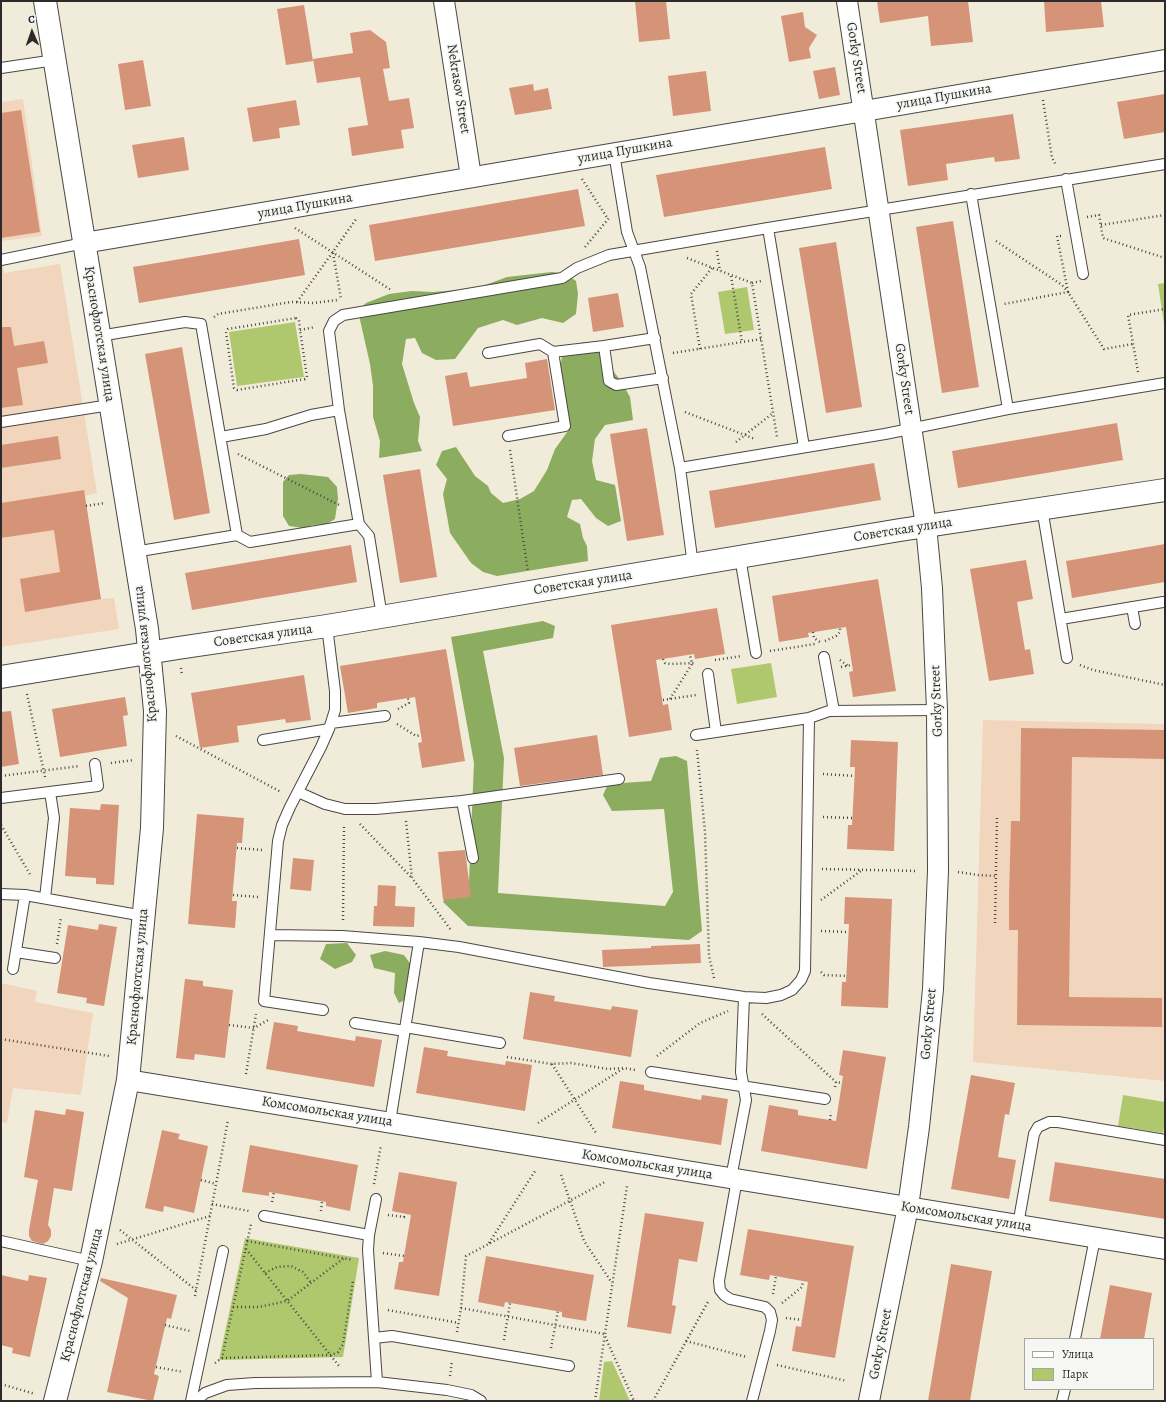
<!DOCTYPE html>
<meta charset="utf-8">
<style>
body{margin:0}
#map{position:relative;width:1166px;height:1402px;overflow:hidden;background:#f1ecda;font-family:Alegreya,serif}
canvas{display:block}
.frame{position:absolute;inset:0;border:2px solid #2b2b2b;pointer-events:none}
.legend{position:absolute;left:1024px;top:1338px;width:130px;height:52px;box-sizing:border-box;background:#f6f6f2;border:1px solid #a5a5a2;margin:0;padding:5px 7px;list-style:none;font-size:12px;color:#2b2b2b}
.legend li{display:flex;align-items:center;gap:8px;height:20px}
.legend b{width:20px;border:1px solid #a5a5a2}
.north{position:absolute;left:12px;top:12px;width:40px;height:40px;-webkit-text-stroke:3px #f6f6f2;paint-order:stroke;rotate:358deg;font-size:11px;font-weight:700;line-height:16px;text-align:center;color:#2b2b2b}
.north::after{content:'';display:block;margin:auto;width:14px;height:18px;background:#2b2b2b;clip-path:polygon(50% 0,100% 100%,50% 72%,0 100%)}
</style>
<div id="map">
<canvas width="1166" height="1402"></canvas>
<div class="frame"></div>
<ul class="legend">
<li><b style="height:5px;background:#fff"></b>Улица</li>
<li><b style="height:11px;background:#b0c86d"></b>Парк</li>
</ul>
<div class="north">С</div>
</div>
<script>
const c = document.querySelector('canvas').getContext('2d');
c.lineJoin = 'round';
function fill(path, color) {
  c.fillStyle = color;
  c.fill(path, 'evenodd');
}
function shape(rows) {
  const path = new Path2D();
  for (const r of rows) {
    path.moveTo(r[0], r[1]);
    for (let i = 2; i < r.length; i += 2) path.lineTo(r[i], r[i + 1]);
  }
  return path;
}
function stroke(path, color, width, dash) {
  c.strokeStyle = color;
  c.lineWidth = width;
  c.lineCap = dash ? 'butt' : 'round';
  c.setLineDash(dash || []);
  c.stroke(path);
}
function label(font, color, halo, rows, align = 'center') {
  c.font = font + ' Alegreya,serif';
  c.lineWidth = 3.5;
  c.setLineDash([]);
  c.textBaseline = 'middle';
  c.strokeStyle = halo;
  c.fillStyle = color;
  for (const [text, x, y, turn = 0] of rows) {
    c.save();
    c.translate(x, y);
    c.rotate((+turn || 0) * Math.PI / 180);
    c.textAlign = isNaN(turn) ? turn : align;
    if (halo) c.strokeText(text, 0, 0);
    c.fillText(text, 0, 0);
    c.restore();
  }
}
fill(shape([
 [23,99,42,236,1,241,4,273,60,264,97,493,85,496,101,599,114,598,119,629,1,647,1,102],
 [983,720,1165,724,1165,1081,973,1062],
 [1,983,37,991,35,1002,93,1013,81,1095,13,1088,7,1123,1,1122]
]), '#f2d5bd');
fill(shape([
 [1165,283,1165,330,1158,284],
 [747,287,754,330,725,334,718,292],
 [295,322,304,377,237,386,229,332],
 [771,663,777,697,737,704,731,669],
 [1123,1095,1165,1102,1165,1123,1163,1133,1118,1126],
 [245,1238,359,1258,343,1357,219,1360],
 [612,1361,630,1401,599,1401,604,1362]
]), '#b0c86d');
fill(shape([
 [552,272,566,274,576,281,578,294,576,314,563,323,542,318,517,325,503,320,478,328,455,359,436,360,422,353,415,338,406,339,402,364,414,403,420,417,418,441,422,451,379,458,380,441,373,417,373,386,370,364,358,311,366,303,389,294,412,291,433,292,457,290,469,291,507,277],
 [584,342,597,345,607,360,614,372,621,381,630,397,633,420,605,425,595,439,592,461,596,480,615,485,621,521,608,526,596,518,581,499,572,500,567,517,580,524,583,538,587,546,588,561,497,576,483,572,471,563,450,533,443,494,447,479,436,465,442,451,456,447,475,476,488,486,491,493,503,503,520,499,534,491,547,470,555,449,568,431,568,411,561,399,564,382,559,374,562,357,571,347],
 [301,474,328,477,337,487,338,499,335,519,327,524,313,525,303,528,289,526,283,516,283,482,289,475],
 [543,621,555,626,553,638,483,651,504,758,498,893,665,906,673,892,664,809,612,811,603,795,608,784,651,781,660,758,676,756,687,761,702,931,689,940,468,926,443,902,453,884,469,881,474,763,451,637],
 [347,943,356,955,352,962,335,969,320,959,326,944],
 [385,951,404,955,414,969,407,999,399,1003,394,993,395,973,374,968,370,955]
]), '#8cac60');
fill(shape([
 [635,1,666,1,670,39,639,42],
 [877,1,968,1,973,42,931,46,928,16,880,23],
 [1044,1,1101,1,1104,27,1046,32],
 [304,5,313,61,286,65,277,9],
 [803,12,805,27,817,35,809,48,811,58,789,62,781,16],
 [370,30,386,42,390,68,383,69,389,101,409,98,414,128,401,130,404,148,352,156,348,128,368,125,360,77,317,83,313,59,353,53,350,33],
 [143,60,151,106,125,110,118,64],
 [835,67,840,95,819,99,813,71],
 [706,71,711,111,673,116,668,76],
 [533,84,534,91,548,88,552,109,515,115,509,88],
 [1165,94,1165,132,1124,139,1117,102],
 [296,100,300,125,279,128,280,138,253,142,247,108],
 [21,110,40,232,1,238,1,113],
 [1013,114,1020,159,995,162,994,157,946,164,948,180,908,186,900,130],
 [184,137,189,170,138,178,132,145],
 [825,147,832,189,664,217,656,175],
 [578,189,585,226,375,261,369,225],
 [953,221,979,387,942,393,916,227],
 [299,239,305,275,139,303,133,267],
 [836,242,862,407,826,413,799,248],
 [618,293,624,327,593,332,588,298],
 [1,327,11,327,14,346,44,341,48,363,17,368,23,405,1,408],
 [182,347,210,513,174,520,145,354],
 [547,359,555,410,453,426,445,376,467,372,470,387,527,378,525,363],
 [1117,423,1123,460,958,488,952,451],
 [647,428,664,535,627,541,610,434],
 [58,436,61,459,1,468,1,445],
 [874,463,881,500,715,528,709,491],
 [420,469,437,577,400,583,383,475],
 [84,490,101,599,25,612,20,579,60,572,54,530,1,538,1,503],
 [1165,544,1165,582,1072,598,1066,561],
 [351,545,357,582,192,610,185,573],
 [1026,560,1033,599,1017,602,1025,650,1030,649,1034,674,989,681,970,569],
 [878,579,896,691,853,697,849,672,853,671,846,627,808,633,809,637,779,642,772,596],
 [717,608,725,654,695,659,694,654,656,660,663,705,668,704,672,730,629,737,611,625],
 [446,649,465,761,422,768,418,743,422,742,415,697,377,703,377,708,348,713,340,666],
 [304,675,311,720,286,723,285,719,237,726,239,742,200,748,191,693],
 [125,697,128,715,123,716,127,746,60,757,52,709],
 [11,711,19,764,1,767,1,712],
 [1021,728,1165,730,1165,759,1072,757,1069,997,1162,998,1162,1027,1017,1025,1018,930,1009,930,1009,897,1011,821,1020,821],
 [597,735,603,775,520,786,514,748],
 [851,740,898,742,894,851,847,849,848,825,852,825,855,767,850,767],
 [101,804,119,805,114,885,96,884,96,878,65,876,70,808,100,810],
 [197,814,244,818,242,843,237,843,232,901,237,901,235,928,188,924],
 [465,850,471,897,443,900,438,852],
 [293,858,314,860,311,891,290,889],
 [378,885,396,886,395,906,415,907,414,927,373,926,374,906,377,906],
 [845,897,892,899,888,1008,841,1006,842,982,846,982,849,924,844,924],
 [99,924,117,927,104,1006,86,1003,87,998,57,993,68,925,98,930],
 [700,944,701,963,603,967,602,950,651,948,651,946],
 [185,979,203,981,203,986,233,990,225,1058,195,1054,194,1060,176,1058],
 [530,992,555,996,554,1001,611,1010,612,1006,638,1010,631,1057,523,1039],
 [274,1022,298,1026,297,1031,355,1041,356,1036,382,1040,374,1087,266,1069],
 [424,1047,448,1051,447,1056,505,1065,506,1061,532,1065,525,1111,416,1093],
 [843,1050,886,1057,867,1169,761,1151,769,1105,798,1110,798,1115,836,1121,843,1076,839,1075],
 [971,1075,1015,1083,1009,1115,1005,1114,998,1157,1016,1160,1009,1199,951,1189],
 [620,1081,644,1085,644,1090,701,1100,702,1095,728,1099,721,1145,612,1128],
 [66,1109,84,1112,72,1191,54,1188,48,1225,51,1230,51,1236,48,1241,43,1244,32,1241,29,1236,29,1230,38,1180,24,1177,35,1110,65,1115],
 [162,1130,180,1134,178,1139,208,1146,194,1213,164,1206,163,1212,145,1208],
 [250,1145,358,1165,350,1211,326,1206,326,1202,269,1192,269,1196,242,1192],
 [1055,1162,1165,1179,1165,1219,1049,1201],
 [399,1172,457,1182,439,1296,394,1289,399,1262,403,1262,411,1215,392,1211],
 [645,1213,704,1222,697,1262,679,1259,672,1305,676,1306,671,1334,627,1327],
 [748,1229,854,1246,835,1358,792,1351,796,1326,801,1327,808,1282,770,1275,769,1280,740,1275],
 [486,1256,594,1275,586,1321,562,1317,562,1312,505,1302,504,1307,478,1302],
 [951,1264,992,1271,970,1401,928,1401],
 [1,1275,28,1281,29,1275,47,1278,30,1357,12,1353,13,1348,1,1345],
 [101,1278,177,1295,171,1319,167,1318,154,1374,159,1376,153,1401,107,1392,128,1298,100,1281],
 [1110,1285,1152,1293,1144,1339,1100,1339]
]), '#d59478');
const service = shape([
 [1,68,55,60],
 [614,153,627,232,640,267,680,468,693,565],
 [1066,179,1083,274],
 [971,194,1008,409],
 [1,260,84,243],
 [99,336,185,322,201,324,237,535],
 [655,338,604,346,609,381,616,385,663,378],
 [488,353,540,344,553,352,604,346],
 [1,422,110,405],
 [508,436,565,426,553,352],
 [221,437,266,429,311,415,339,410],
 [804,447,768,228,1165,164],
 [680,468,885,434,1008,409,1165,383],
 [1042,508,1067,658],
 [134,552,237,535,250,542,359,524],
 [740,557,756,653],
 [1132,607,1135,624],
 [382,617,369,536,359,524,339,410,329,331,334,321,343,315,562,278,577,268,609,255,768,228],
 [1061,619,1163,602],
 [824,657,834,711],
 [708,674,716,732],
 [331,723,385,716],
 [696,735,809,718,829,711,937,710],
 [263,740,329,729],
 [298,792,325,804,345,809,376,809,462,801,619,779],
 [1,798,98,786,95,764],
 [462,801,473,858],
 [1,894,25,895,144,916],
 [45,898,54,818,50,792],
 [270,935,342,936,419,942,459,947,649,983,744,997,766,998,781,995,792,990,801,980,805,971,809,718],
 [16,952,55,958],
 [13,969,25,895],
 [323,1010,264,1001,278,841,282,825,290,807,321,747,329,729,335,710,335,691,327,626],
 [355,1023,405,1031],
 [405,1027,500,1043],
 [651,1072,825,1099],
 [390,1122,419,942],
 [731,1178,746,1100,741,1072,744,997],
 [737,1179,719,1281,720,1290,724,1295,730,1299,765,1307,770,1312,772,1320,770,1331,752,1401],
 [376,1199,369,1235,368,1250,377,1382],
 [264,1216,369,1235],
 [1018,1225,1034,1134,1038,1127,1049,1122,1058,1122,1165,1140],
 [1,1241,91,1261],
 [374,1338,392,1336,569,1366],
 [1075,1339,1095,1238],
 [191,1401,223,1251],
 [196,1401,205,1393,227,1385,255,1383,377,1382,447,1390,471,1395,481,1401],
 [1062,1401,1065,1389]
]);
const minor = shape([
 [444,1,471,177],
 [847,1,926,526,932,588,937,710,938,871,933,989,926,1061,919,1127,908,1207,869,1401],
 [84,243,1165,60],
 [128,1080,1165,1249]
]);
const tertiary = shape([
 [45,1,147,629,155,711,152,828,128,1080,91,1261,55,1401],
 [1,677,178,648,327,626,900,530,1165,490]
]);
stroke(service, '#494845', 12);
stroke(minor, '#494845', 22);
stroke(tertiary, '#494845', 24);
stroke(shape([
 [1043,100,1052,158,1056,165],
 [582,179,608,219],
 [1087,217,1099,215,1103,238,1165,258],
 [1101,225,1165,215],
 [295,228,391,290],
 [1061,236,1057,236,1068,292,1104,349,1133,344],
 [996,241,1062,285,1068,292,1004,304],
 [585,247,609,218],
 [717,251,720,271],
 [333,253,341,299],
 [687,258,752,283,777,437],
 [731,276,742,342],
 [752,283,761,281],
 [297,302,357,218],
 [214,317,218,314,291,302,314,303,337,300],
 [296,318,299,320,300,330,307,377,305,379,237,390,234,388,226,332,228,329,296,318],
 [300,330,315,327],
 [700,349,691,294,712,268],
 [673,353,761,339],
 [1138,372,1128,315,1165,309],
 [685,412,755,439],
 [736,442,773,413],
 [510,450,528,572],
 [238,454,339,505],
 [86,506,105,503],
 [813,632,814,638,820,642],
 [825,641,836,636,840,632,840,628],
 [770,651,815,644],
 [663,659,665,663,670,664,696,663],
 [715,660,742,656],
 [840,660,848,666],
 [1080,665,1093,670,1165,685],
 [841,667,852,665],
 [181,668,182,675],
 [27,694,45,777],
 [670,699,692,664,690,655],
 [663,700,696,695],
 [398,709,409,703,408,698],
 [397,724,416,736,421,735],
 [176,736,281,792],
 [697,750,705,832,709,956,714,978],
 [111,763,134,760],
 [823,774,854,776],
 [1,776,80,766],
 [823,817,853,818],
 [406,821,412,878,451,930],
 [360,824,412,878],
 [1,825,31,876],
 [237,848,262,850],
 [822,869,917,871],
 [958,872,978,875,996,876],
 [233,895,258,897],
 [821,900,862,870],
 [343,920,344,825],
 [995,923,997,817],
 [821,931,848,932],
 [57,944,61,917],
 [821,972,824,975,847,976],
 [762,1014,836,1082],
 [229,1025,254,1028,270,1019],
 [1,1039,109,1056],
 [657,1056,700,1023,728,1011],
 [507,1057,552,1064,571,1063,608,1069,624,1068],
 [552,1064,596,1133],
 [246,1074,256,1014],
 [835,1087,836,1082,842,1083],
 [830,1120,831,1112],
 [538,1123,624,1068,635,1070],
 [561,1175,584,1241,612,1283],
 [201,1180,216,1184],
 [374,1184,381,1145],
 [272,1202,274,1192],
 [212,1204,249,1211],
 [321,1211,322,1201],
 [388,1215,404,1217,405,1214],
 [120,1230,196,1290],
 [247,1241,353,1260],
 [489,1243,535,1171],
 [117,1244,210,1216],
 [246,1249,339,1366],
 [383,1253,404,1256],
 [265,1273,277,1267,291,1266,303,1272,311,1283],
 [773,1294,776,1276],
 [195,1296,228,1120],
 [782,1303,802,1287,803,1281],
 [233,1307,259,1307,287,1301,344,1258],
 [461,1308,604,1334,634,1401],
 [388,1310,459,1323],
 [786,1318,802,1320],
 [165,1325,190,1331],
 [457,1332,461,1308,466,1256,605,1182],
 [504,1340,510,1303],
 [686,1341,747,1357],
 [551,1348,558,1311],
 [222,1358,331,1355,338,1352,343,1344,353,1281],
 [215,1363,222,1358,251,1224],
 [777,1365,847,1381],
 [156,1367,183,1372],
 [450,1376,452,1361],
 [1,1384,35,1394],
 [595,1401,627,1186],
 [653,1401,709,1300]
]), '#494845', 2.5, [1, 3]);
stroke(service, '#fff', 10);
stroke(minor, '#fff', 20);
stroke(tertiary, '#fff', 22);
label('14px', '#2b2b2b', '#f6f6f2', [
 ["Gorky Street",856,58,81],
 ["Nekrasov Street",458,89,81],
 ["улица Пушкина",944,97,-10],
 ["улица Пушкина",625,151,-10],
 ["улица Пушкина",305,206,-10],
 ["Краснофлотская улица",99,334,81],
 ["Gorky Street",904,379,82],
 ["Советская улица",903,530,-9],
 ["Советская улица",583,583,-9],
 ["Советская улица",263,636,-8],
 ["Краснофлотская улица",146,654,-96],
 ["Gorky Street",937,701,-92],
 ["Краснофлотская улица",138,977,-85],
 ["Gorky Street",929,1024,-85],
 ["Комсомольская улица",327,1112,9],
 ["Комсомольская улица",647,1165,9],
 ["Комсомольская улица",966,1217,9],
 ["Краснофлотская улица",82,1295,-76],
 ["Gorky Street",881,1344,-79]
]);
</script>
